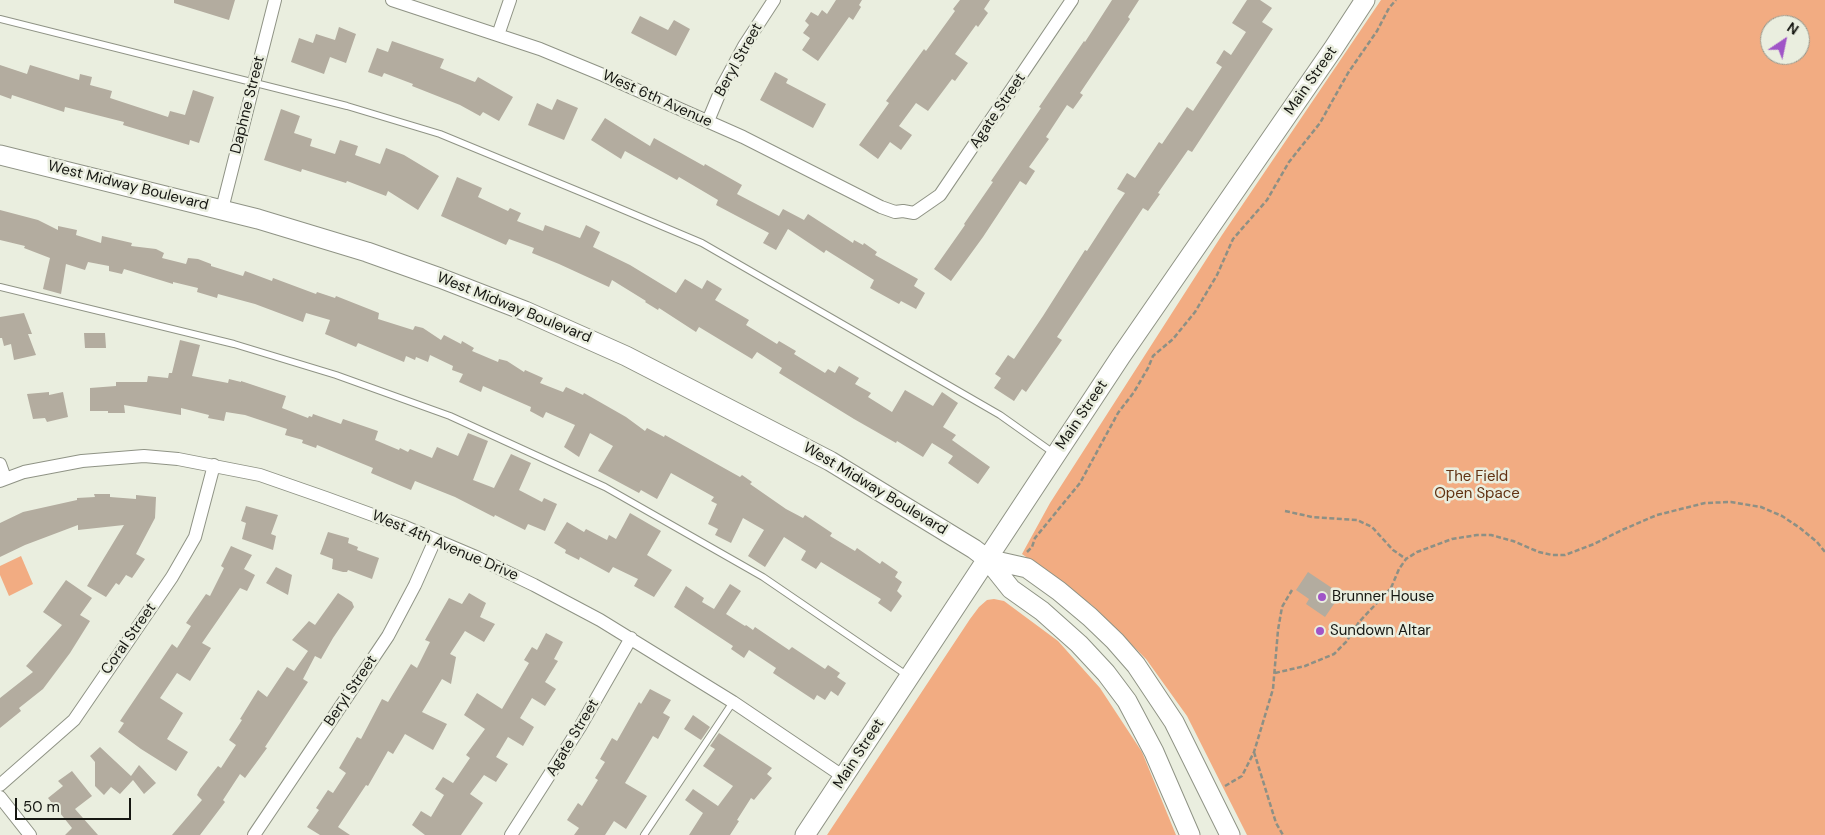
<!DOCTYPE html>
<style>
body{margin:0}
#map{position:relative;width:1825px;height:835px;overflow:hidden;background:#eaeedf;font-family:"DM Sans",sans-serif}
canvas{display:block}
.north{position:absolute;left:1760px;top:15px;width:50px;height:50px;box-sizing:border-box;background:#eaeedf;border:1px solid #95988d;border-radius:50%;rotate:34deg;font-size:14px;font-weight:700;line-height:20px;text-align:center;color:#161712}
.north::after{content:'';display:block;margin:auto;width:18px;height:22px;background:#a055c7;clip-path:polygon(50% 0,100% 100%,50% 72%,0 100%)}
.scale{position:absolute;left:15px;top:798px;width:116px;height:22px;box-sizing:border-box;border:2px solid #161712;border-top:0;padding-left:6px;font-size:15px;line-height:18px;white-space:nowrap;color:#161712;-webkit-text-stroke:4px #eaeedf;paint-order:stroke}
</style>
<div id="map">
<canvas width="1825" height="835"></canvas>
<div class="north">N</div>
<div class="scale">50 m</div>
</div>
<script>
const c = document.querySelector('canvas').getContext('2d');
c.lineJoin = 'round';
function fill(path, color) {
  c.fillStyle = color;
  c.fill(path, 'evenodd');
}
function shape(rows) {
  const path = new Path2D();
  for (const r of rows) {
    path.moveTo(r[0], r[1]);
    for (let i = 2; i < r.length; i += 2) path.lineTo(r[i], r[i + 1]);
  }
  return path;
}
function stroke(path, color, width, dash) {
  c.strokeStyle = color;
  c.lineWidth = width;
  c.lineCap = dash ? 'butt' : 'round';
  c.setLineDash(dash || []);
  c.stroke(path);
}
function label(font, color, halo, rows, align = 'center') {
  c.font = font + ' "DM Sans",sans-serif';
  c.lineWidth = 5;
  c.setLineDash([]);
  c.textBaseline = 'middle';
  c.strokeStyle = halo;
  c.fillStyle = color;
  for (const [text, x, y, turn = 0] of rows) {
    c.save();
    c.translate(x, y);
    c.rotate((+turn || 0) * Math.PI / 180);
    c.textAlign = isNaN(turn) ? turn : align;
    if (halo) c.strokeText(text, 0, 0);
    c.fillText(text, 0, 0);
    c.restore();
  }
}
fill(shape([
 [1381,0,1825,0,1825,835,1247,835,1187,716,1146,659,1093,606,1022,554,1050,503,1222,235],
 [1770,25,1800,25,1800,55,1770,55],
 [21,556,33,584,9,596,0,575,0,566],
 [994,599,1004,601,1058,641,1100,688,1142,752,1176,835,827,835,970,619,979,607,987,600]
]), '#f2ac82');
fill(shape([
 [174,0,235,0,229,20,174,3],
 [836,0,862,0,859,5,861,7,853,20,849,17,818,61,802,50,810,38,803,33,809,25,805,21,811,12,818,16,822,10,827,14],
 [960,0,990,0,984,9,988,13,978,27,976,25,955,54,968,63,955,81,952,79,928,111,916,103,899,126,912,135,901,150,890,142,878,159,859,145,889,103,886,101,924,49,926,51,955,11,953,9],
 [1112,0,1139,0,1128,17,1130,19,1080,93,1083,95,1073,109,1067,105,1046,137,1049,139,1029,167,1035,171,1026,185,1020,181,983,237,951,281,934,269,965,225,964,224,993,182,991,181,1041,108,1039,107,1084,41,1085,42],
 [1247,0,1260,0,1272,8,1262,22,1273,29,1192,152,1188,150,1158,193,1160,194,1148,211,1143,208,1057,337,1062,340,1026,392,1022,389,1014,401,994,388,1001,378,995,374,1008,355,1014,359,1043,316,1085,250,1087,251,1116,206,1125,193,1117,189,1127,173,1135,178,1159,142,1162,144,1187,107,1193,111,1222,67,1216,63,1224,50,1231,55,1246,32,1232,23],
 [640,16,668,30,674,20,690,29,676,56,631,33],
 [339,27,356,34,346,63,330,57,324,74,291,62,299,38,313,43,316,34,335,40],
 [392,41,444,59,440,68,475,82,478,77,513,97,499,121,483,112,480,116,460,105,412,86,413,84,384,73,382,77,368,72,377,48,388,52],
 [0,65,27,74,30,65,79,80,80,74,92,77,90,85,112,91,110,98,168,117,170,111,185,115,193,90,214,97,199,143,190,140,189,145,123,125,124,122,65,107,64,112,12,95,11,99,0,95],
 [775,72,788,79,786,83,826,104,813,128,760,100],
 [557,99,578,108,564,140,528,125,537,103,552,110],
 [281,109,300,116,294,133,312,139,310,146,335,154,340,140,358,146,355,155,380,164,386,148,404,155,439,176,418,210,388,191,386,196,347,181,346,183,302,169,301,172,264,160],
 [605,118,650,146,654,138,704,166,705,164,742,185,737,194,779,216,783,209,804,220,808,214,853,243,854,240,863,245,864,243,877,252,875,255,918,279,914,286,925,293,916,309,901,301,899,304,870,288,874,280,826,250,824,253,788,229,776,250,763,243,769,233,716,205,718,200,679,177,677,180,625,151,621,159,591,140],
 [457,177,482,188,478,197,508,211,510,208,521,213,517,221,543,231,545,225,580,238,586,225,600,232,593,247,630,265,676,293,685,279,702,289,707,280,722,289,715,300,749,320,746,325,777,344,779,341,796,351,794,354,825,373,828,369,835,373,839,366,859,378,855,384,871,393,868,397,892,412,905,390,933,406,942,392,958,403,943,427,956,435,952,440,990,467,978,484,948,463,953,456,932,443,923,457,897,441,896,443,854,419,779,373,782,368,757,352,752,359,699,327,696,332,659,308,658,310,645,302,646,301,612,280,609,287,559,264,532,253,534,248,509,239,506,245,441,216],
 [0,210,38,220,58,230,58,226,77,230,76,235,101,243,102,236,132,243,131,246,156,249,164,253,162,258,186,264,188,258,198,259,211,264,211,266,243,276,245,271,272,281,273,278,316,294,317,292,335,298,336,296,379,313,378,319,413,330,415,326,423,328,441,340,444,335,461,344,462,341,474,348,472,351,498,362,499,359,507,361,524,372,525,370,543,378,540,383,563,392,566,387,583,395,584,393,626,417,645,431,647,428,664,437,665,435,740,477,742,475,752,482,750,484,786,509,803,518,805,515,832,533,830,536,855,551,857,548,880,564,882,561,898,572,895,577,902,582,897,591,902,596,891,612,878,603,881,599,821,562,816,569,801,560,806,551,784,537,765,567,748,556,764,530,743,518,731,543,715,535,718,529,708,524,717,504,711,501,714,497,671,473,657,499,641,490,639,493,598,471,613,446,590,433,579,457,564,447,575,425,546,412,543,418,530,411,531,407,483,386,481,392,459,382,463,374,452,370,453,366,430,355,428,362,416,357,415,360,406,356,404,362,358,343,356,347,325,334,330,320,306,313,303,322,255,304,218,294,217,298,197,292,198,288,173,282,173,284,124,269,122,274,109,271,109,266,88,262,85,270,66,264,61,294,43,289,50,258,24,248,25,246,0,240],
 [24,313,32,334,28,334,36,355,14,360,11,344,4,346,2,338,0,338,0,317],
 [84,333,105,333,106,348,85,348],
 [180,340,200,345,192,376,228,383,229,379,241,382,241,381,286,396,282,408,308,418,309,416,312,417,313,414,341,424,343,419,378,431,375,440,399,450,400,448,408,452,410,449,432,458,437,447,458,456,468,433,488,441,473,480,494,488,511,454,531,463,519,490,542,502,544,498,557,504,545,531,528,524,525,530,495,515,494,517,455,497,415,481,411,490,371,473,373,468,317,445,316,448,302,443,303,440,285,435,287,429,245,415,226,412,224,421,208,418,209,415,181,408,181,415,124,405,125,413,108,413,108,411,90,411,90,388,116,386,116,382,147,382,148,376,168,378,169,373,172,373],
 [49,392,49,395,63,392,68,417,47,422,45,418,33,419,27,394],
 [94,494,110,494,110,497,136,499,136,495,156,497,155,518,136,554,145,559,132,578,126,575,119,585,116,583,106,597,87,586,124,525,78,530,78,525,25,545,0,557,0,523,23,512,77,500,77,498,95,497],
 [246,506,278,515,271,534,276,536,273,550,242,539,246,523,241,521],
 [630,513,661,531,647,555,672,570,654,597,634,586,638,579,613,567,609,573,580,557,579,560,565,553,566,550,554,543,567,522,584,532,586,529,607,540,609,535,616,539],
 [328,532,349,538,348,543,358,547,357,550,379,558,372,579,348,570,347,572,343,572,332,569,333,559,320,554],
 [231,546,252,555,244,569,255,575,247,591,240,588,202,643,211,648,190,681,177,673,160,698,183,713,167,739,188,752,176,771,141,749,118,732,124,723,120,721,172,644,177,648,191,626,186,623,206,594,210,596,224,568,221,566],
 [276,567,292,575,288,595,266,583],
 [1308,572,1341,594,1325,617,1306,604,1309,599,1296,590],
 [66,580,92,598,80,615,90,621,70,653,43,689,19,708,21,711,0,728,0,698,33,672,26,666,62,625,43,612],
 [730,584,741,591,726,614,745,626,746,625,753,630,755,627,789,650,792,647,825,669,828,665,840,673,837,677,846,683,838,696,831,691,825,700,817,695,814,700,773,673,776,668,749,650,744,658,731,649,733,646,674,607,686,586,704,598,702,602,714,609],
 [338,593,352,602,354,607,333,638,321,659,315,656,303,679,308,682,265,747,267,748,245,778,240,774,223,800,225,802,200,835,172,835,202,800,197,795,200,789,218,766,221,768,236,745,229,740,242,720,240,719,258,690,267,697,287,667,294,671,308,651,292,640,309,621,315,625],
 [469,593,486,603,480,617,495,624,484,642,465,631,450,654,456,657,451,684,442,679,422,712,447,724,433,750,405,734,393,754,388,751,368,786,366,785,338,827,350,835,320,835,307,827,319,810,316,808,328,790,333,793,346,773,339,768,357,737,361,739,382,699,388,702,411,664,417,668,430,642,425,640,449,598,462,604],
 [546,633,563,642,554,659,558,661,545,682,556,689,545,706,532,698,520,718,534,727,523,746,508,737,496,757,508,764,496,782,484,775,470,794,483,803,461,835,425,835,412,825,421,811,431,817,444,795,435,789,443,777,453,783,470,758,466,755,485,729,464,715,477,693,502,709,529,663,524,660,532,647,537,650],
 [650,689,671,700,663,713,670,717,658,739,653,736,625,783,647,796,626,829,614,821,605,835,574,835,579,828,567,820,578,803,582,806,598,780,595,778,605,762,600,759,612,738,617,741,639,702,641,704],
 [693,715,710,727,701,740,684,729],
 [719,733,772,768,767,774,772,778,754,800,751,798,737,820,739,821,730,835,689,835,703,813,685,800,693,789,718,806,733,786,703,766,715,749,710,746],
 [100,747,131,776,139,765,156,783,144,794,133,780,120,794,111,787,104,795,95,786,95,762,90,756],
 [72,771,92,796,75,809,98,835,65,835,72,828,48,798,63,786,58,781]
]), '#b3ac9f');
const service = shape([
 [0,19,347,106,440,134,600,200,702,243,1000,415,1055,454],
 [0,287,234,344,336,375,450,416,605,487,763,577,908,676],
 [644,835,733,702]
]);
const minor = shape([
 [392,0,540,49,603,75,743,137,881,207,895,212,903,211,914,213,940,195,1072,0],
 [498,35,510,0],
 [708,121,723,85,744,46,774,0],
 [222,209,275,0],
 [0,464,5,478],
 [0,481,24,472,82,461,144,456,178,459,260,475,326,498,403,526,476,557,534,585,600,620,733,702,844,777],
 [0,785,74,720,172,577,195,537,214,465],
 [0,797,30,835],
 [254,835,388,636,415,585,435,540],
 [511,835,580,727,631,638]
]);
const secondary = shape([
 [0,155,258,219,367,252,440,278,525,311,626,356,830,461,974,549,987,559,1011,589,1042,611,1079,644,1106,673,1127,701,1154,752,1190,835],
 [987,559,1027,568,1059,591,1090,617,1115,641,1136,665,1174,722,1230,835],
 [805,835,1121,356,1333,49,1365,0]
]);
stroke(service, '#8f9385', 8);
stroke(minor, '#8f9385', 14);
stroke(secondary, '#8f9385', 21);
stroke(shape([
 [1285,511,1312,517,1357,520,1372,527,1393,550,1406,559],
 [1027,552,1032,547,1035,538,1080,483,1118,413,1134,392,1148,368,1153,356,1173,339,1195,312,1217,275,1233,239,1267,200,1289,162,1320,123,1348,73,1377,31,1389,8,1396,0],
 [1275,673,1305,666,1334,654,1346,642,1359,622,1391,588,1399,569,1406,559,1417,552,1452,539,1477,535,1491,535,1513,541,1539,552,1552,555,1565,555,1594,544,1622,530,1657,515,1705,503,1731,502,1761,507,1782,516,1800,528,1817,542,1825,552],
 [1254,752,1276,823,1283,835],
 [1225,786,1242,776,1254,752,1273,689,1278,630,1282,607,1292,590]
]), '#8d9085', 2.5, [5, 2.5]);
stroke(service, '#fff', 6);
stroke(minor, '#fff', 12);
stroke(secondary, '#fff', 19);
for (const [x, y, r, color] of [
 [1322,597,5,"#a055c7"],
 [1320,631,5,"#a055c7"]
]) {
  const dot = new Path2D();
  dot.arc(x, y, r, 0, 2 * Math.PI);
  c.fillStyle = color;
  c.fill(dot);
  stroke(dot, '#eaeedf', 2);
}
label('15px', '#161712', '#eaeedf', [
 ["Beryl Street",739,60,-61],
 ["Main Street",1311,81,-55],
 ["West 6th Avenue",657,99,24],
 ["Daphne Street",248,105,-76],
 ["Agate Street",998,111,-56],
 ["West Midway Boulevard",128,186,14],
 ["West Midway Boulevard",514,308,22],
 ["Main Street",1082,415,-56],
 ["West Midway Boulevard",875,489,31],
 ["West 4th Avenue Drive",445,546,23],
 ["Coral Street",129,639,-55],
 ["Beryl Street",351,691,-56],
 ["Agate Street",573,738,-59],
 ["Main Street",859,754,-57]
]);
label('15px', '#613212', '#eaeedf', [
 ["The Field",1477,477],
 ["Open Space",1477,494]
]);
label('15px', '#161712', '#eaeedf', [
 ["Brunner House",1332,597],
 ["Sundown Altar",1330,631]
], 'left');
</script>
